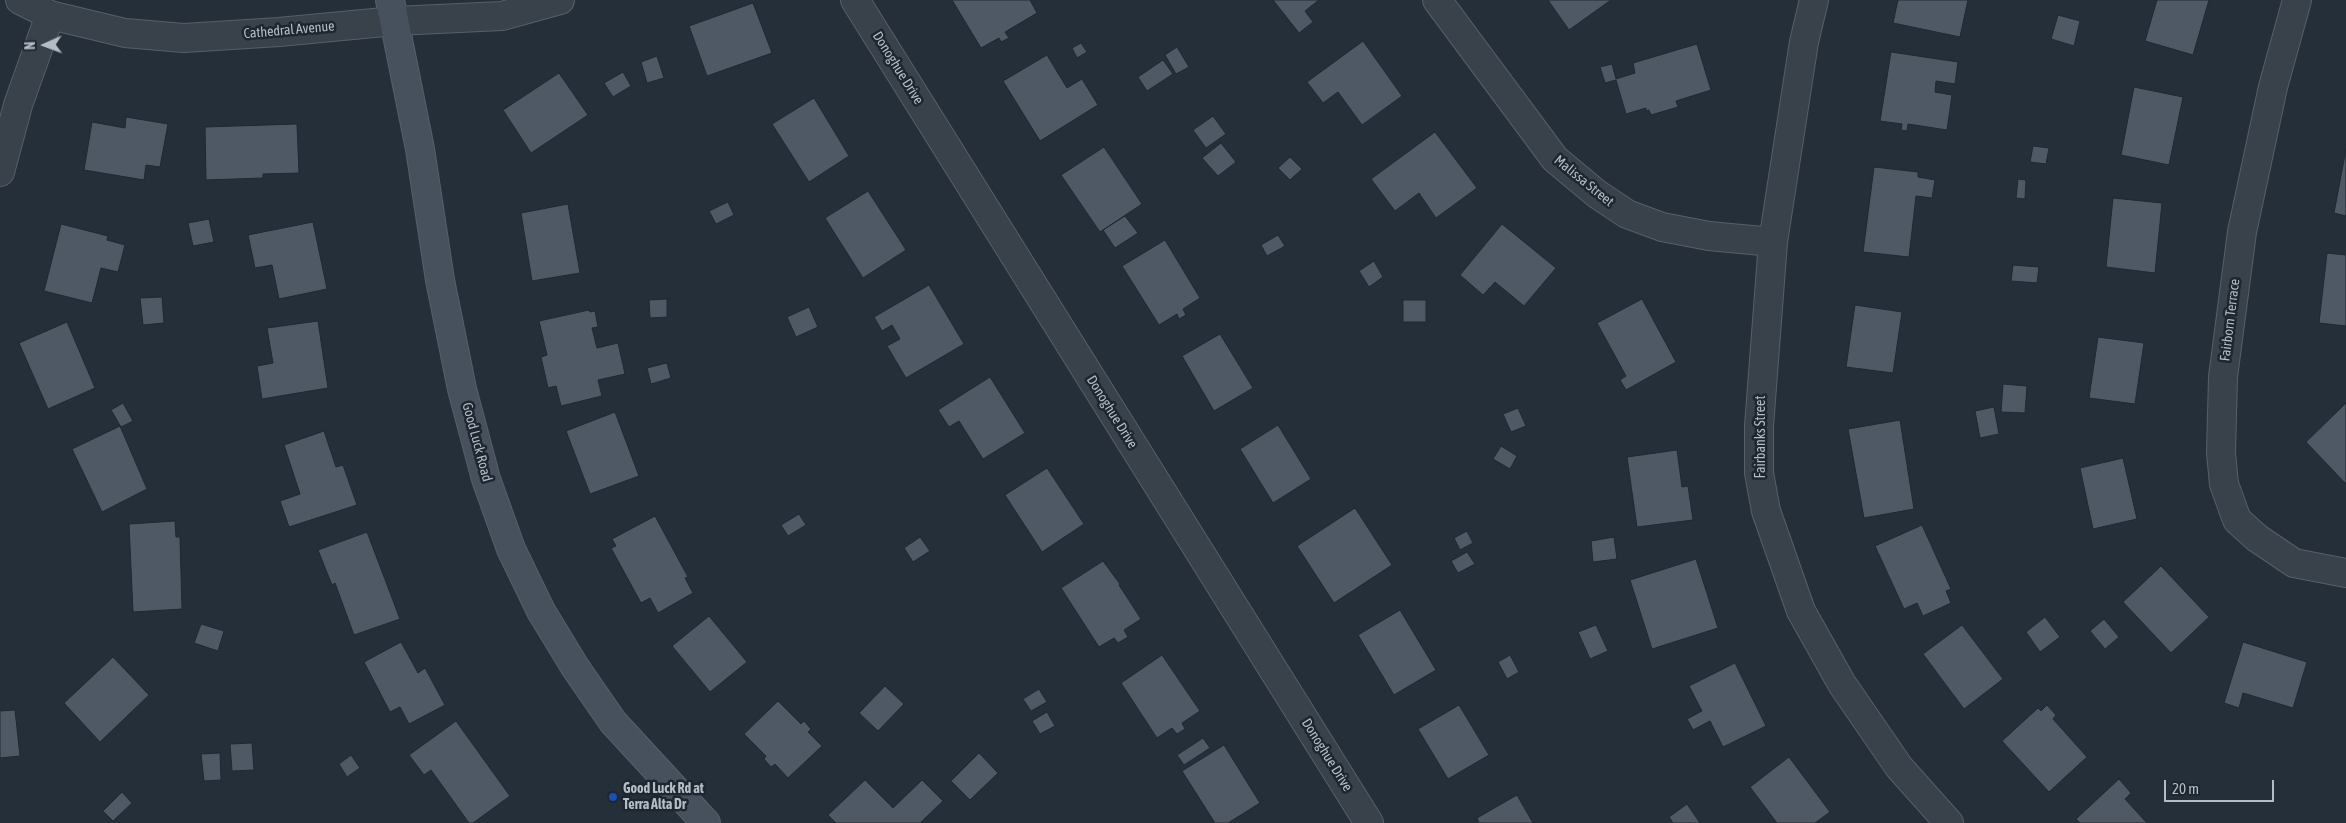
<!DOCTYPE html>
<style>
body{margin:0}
#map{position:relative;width:2346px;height:823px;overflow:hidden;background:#252f3a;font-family:"Asap Condensed",sans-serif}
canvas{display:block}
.north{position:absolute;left:20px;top:20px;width:50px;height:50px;-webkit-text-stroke:4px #1e2630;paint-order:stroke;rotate:268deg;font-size:14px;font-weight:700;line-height:20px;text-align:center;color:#b4bcc6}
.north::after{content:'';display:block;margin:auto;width:18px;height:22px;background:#b4bcc6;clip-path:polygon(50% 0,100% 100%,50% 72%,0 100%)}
.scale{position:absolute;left:2164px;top:780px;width:110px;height:22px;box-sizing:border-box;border:2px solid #b4bcc6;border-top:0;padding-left:6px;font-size:15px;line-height:18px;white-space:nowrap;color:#b4bcc6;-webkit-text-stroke:4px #1e2630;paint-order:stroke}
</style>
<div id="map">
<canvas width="2346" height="823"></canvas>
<div class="north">N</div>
<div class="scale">20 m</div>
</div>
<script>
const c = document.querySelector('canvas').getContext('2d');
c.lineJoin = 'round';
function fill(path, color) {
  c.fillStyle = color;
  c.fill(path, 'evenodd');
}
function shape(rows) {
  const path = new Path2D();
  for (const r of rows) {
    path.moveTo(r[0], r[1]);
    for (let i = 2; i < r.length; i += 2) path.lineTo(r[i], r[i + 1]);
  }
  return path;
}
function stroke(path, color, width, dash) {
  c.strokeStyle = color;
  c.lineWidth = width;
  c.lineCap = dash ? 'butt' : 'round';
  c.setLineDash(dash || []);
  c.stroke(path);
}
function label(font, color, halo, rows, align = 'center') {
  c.font = font + ' "Asap Condensed",sans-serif';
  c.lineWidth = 5;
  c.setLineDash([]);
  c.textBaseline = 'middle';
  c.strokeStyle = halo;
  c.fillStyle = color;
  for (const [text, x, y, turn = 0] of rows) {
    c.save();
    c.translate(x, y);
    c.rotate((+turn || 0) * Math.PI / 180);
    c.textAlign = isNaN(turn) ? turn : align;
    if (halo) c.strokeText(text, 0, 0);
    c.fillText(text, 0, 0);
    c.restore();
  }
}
const building = shape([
 [952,0,1030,0,1037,13,1005,32,1009,38,1001,42,999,38,981,48,952,0],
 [1273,0,1319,0,1305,11,1313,22,1299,33,1273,0],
 [1548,0,1611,0,1569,30,1548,0],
 [1898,0,1968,0,1960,37,1893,23,1898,0],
 [2157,0,2209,0,2193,55,2145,41,2157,0],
 [753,3,772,53,707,76,689,26,753,3],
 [2058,15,2080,21,2074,46,2051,39,2058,15],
 [1363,41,1402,96,1362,125,1338,92,1323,103,1307,82,1363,41],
 [1081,43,1087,52,1077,58,1072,48,1081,43],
 [1697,44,1711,90,1676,101,1678,107,1651,115,1649,110,1646,111,1646,108,1626,114,1616,80,1605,83,1600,67,1612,64,1616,79,1635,73,1633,63,1697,44],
 [1177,47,1189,67,1176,74,1165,55,1177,47],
 [1891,52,1958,62,1955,84,1936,81,1935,92,1952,95,1947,130,1908,124,1907,131,1901,130,1902,124,1880,121,1891,52],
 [1047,55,1067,88,1082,79,1098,105,1040,141,1003,81,1047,55],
 [657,56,664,78,647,83,641,62,657,56],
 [1163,60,1173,74,1147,91,1138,77,1163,60],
 [623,72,631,86,613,97,604,83,623,72],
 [559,73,588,115,531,153,503,110,559,73],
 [2134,87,2183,97,2169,165,2121,155,2134,87],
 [814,98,849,156,809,182,772,124,814,98],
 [1213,116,1226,134,1206,148,1193,130,1213,116],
 [126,117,168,124,160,167,146,165,144,180,84,170,92,122,125,128,126,117],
 [297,124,299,173,263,174,263,178,206,180,205,127,297,124],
 [1435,132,1477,188,1436,218,1419,193,1395,211,1371,179,1435,132],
 [1221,143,1236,162,1218,176,1202,158,1221,143],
 [2033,146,2049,148,2046,164,2030,162,2033,146],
 [1104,147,1142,204,1100,232,1061,175,1104,147],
 [2346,149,2346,216,2334,213,2346,149],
 [1290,157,1302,169,1290,180,1278,168,1290,157],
 [1874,167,1918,172,1918,177,1935,180,1932,198,1916,196,1909,257,1863,252,1874,167],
 [2018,179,2026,180,2025,199,2016,198,2018,179],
 [868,191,906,250,863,278,825,218,868,191],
 [2113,198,2162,203,2155,273,2106,267,2113,198],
 [728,202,734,215,716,224,709,211,728,202],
 [568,204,580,273,532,281,521,213,568,204],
 [1125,216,1138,233,1115,248,1103,230,1125,216],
 [209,219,214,242,193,246,188,223,209,219],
 [313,222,327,289,279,299,272,265,255,268,248,235,313,222],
 [61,224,108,236,107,240,125,245,118,272,101,268,92,303,44,291,61,224],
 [1502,224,1556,268,1524,306,1495,282,1483,295,1460,275,1502,224],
 [1278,235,1285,246,1267,256,1261,245,1278,235],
 [1165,240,1200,298,1183,309,1186,315,1179,319,1177,314,1159,325,1122,266,1165,240],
 [2327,253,2346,255,2346,326,2319,323,2327,253],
 [1374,261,1383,277,1369,287,1359,271,1374,261],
 [2013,265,2039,267,2037,283,2011,281,2013,265],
 [929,285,964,344,906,378,887,346,900,339,892,325,882,331,874,317,929,285],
 [162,297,164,323,143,325,140,298,162,297],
 [667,299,667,317,650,318,649,300,667,299],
 [1642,299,1676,362,1626,390,1620,380,1626,376,1597,323,1642,299],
 [1403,300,1426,300,1426,322,1403,322,1403,300],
 [1855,305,1902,312,1893,373,1846,367,1855,305],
 [809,307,818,327,796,337,787,317,809,307],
 [589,310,590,312,595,311,598,327,592,328,597,348,618,343,625,374,598,380,602,396,561,406,556,386,548,388,541,357,547,355,539,321,589,310],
 [318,321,328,388,262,399,257,366,273,363,267,328,318,321],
 [67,322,95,388,48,409,19,343,67,322],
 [1220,334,1253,388,1214,411,1182,356,1220,334],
 [2098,337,2144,343,2135,404,2089,398,2098,337],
 [667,363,671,378,651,384,647,368,667,363],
 [990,377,1025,433,983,459,959,421,949,427,938,410,990,377],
 [2003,384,2027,386,2025,413,2001,412,2003,384],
 [123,403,133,421,121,427,111,410,123,403],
 [2346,403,2346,484,2306,442,2346,403],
 [1994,407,1999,434,1980,438,1975,411,1994,407],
 [1518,408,1526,426,1511,432,1503,414,1518,408],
 [615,412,639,476,590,494,566,431,615,412],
 [1900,420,1914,509,1864,518,1848,429,1900,420],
 [1278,425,1311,479,1273,503,1240,449,1278,425],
 [120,426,147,489,102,512,72,449,120,426],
 [324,431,336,467,343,465,357,505,289,527,280,501,300,494,284,445,324,431],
 [1501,446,1517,456,1510,469,1493,459,1501,446],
 [1677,450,1682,487,1688,486,1693,520,1637,527,1627,457,1677,450],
 [2123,458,2137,519,2093,529,2080,468,2123,458],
 [1047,468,1084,524,1042,552,1005,495,1047,468],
 [1355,508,1392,565,1334,603,1297,546,1355,508],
 [799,514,806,525,788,536,781,525,799,514],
 [655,516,688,577,685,578,693,593,658,613,650,598,641,603,611,548,616,546,612,539,655,516],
 [175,521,176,537,180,537,182,609,133,612,129,524,175,521],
 [1922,525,1951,589,1946,591,1951,603,1923,616,1917,603,1904,609,1875,546,1922,525],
 [1467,531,1473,543,1460,550,1454,538,1467,531],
 [367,532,400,619,354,635,335,583,332,585,318,550,367,532],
 [920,537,930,551,913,562,904,548,920,537],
 [1614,537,1617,559,1593,562,1591,541,1614,537],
 [1467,552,1475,564,1458,573,1451,561,1467,552],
 [1696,559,1718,628,1652,649,1630,580,1696,559],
 [1103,561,1120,584,1119,585,1141,619,1124,630,1128,637,1118,643,1114,638,1099,647,1061,588,1103,561],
 [2161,566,2209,617,2171,653,2123,602,2161,566],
 [1400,610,1436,670,1394,695,1358,635,1400,610],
 [709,616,747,662,710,692,672,646,709,616],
 [2045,617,2060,637,2040,652,2026,632,2045,617],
 [2104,619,2119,637,2105,649,2090,631,2104,619],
 [201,624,224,631,218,651,194,643,201,624],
 [1596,625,1608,651,1590,659,1578,632,1596,625],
 [1962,625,2003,679,1964,709,1923,654,1962,625],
 [401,642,418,673,425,668,445,705,409,724,400,707,390,712,364,662,401,642],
 [2243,642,2307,662,2293,708,2243,693,2239,708,2224,703,2243,642],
 [1162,655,1200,711,1182,723,1185,729,1177,734,1172,728,1157,738,1121,683,1162,655],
 [1510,655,1519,672,1507,679,1498,662,1510,655],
 [113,657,149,695,100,742,64,703,113,657],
 [1735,663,1766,726,1723,747,1710,721,1693,730,1687,719,1702,711,1689,686,1735,663],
 [885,686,904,704,878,731,859,713,885,686],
 [1039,689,1047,702,1031,711,1023,699,1039,689],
 [778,701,801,724,804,721,811,729,808,732,822,746,788,778,775,764,771,767,764,759,766,756,744,734,778,701],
 [1459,705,1489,755,1448,779,1418,729,1459,705],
 [2047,705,2056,715,2053,719,2087,757,2049,792,2002,741,2038,708,2041,711,2047,705],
 [15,710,20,756,0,758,0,711,15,710],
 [1047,712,1055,726,1040,734,1032,721,1047,712],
 [456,721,510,796,473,823,469,823,431,770,424,775,409,755,456,721],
 [1203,738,1210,748,1184,765,1177,755,1203,738],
 [252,743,254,770,232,771,230,744,252,743],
 [1224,745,1260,803,1228,823,1215,823,1182,771,1224,745],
 [220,753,221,780,204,781,201,754,220,753],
 [979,753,998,773,970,800,951,781,979,753],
 [351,755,360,768,347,777,339,764,351,755],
 [1789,757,1830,812,1815,823,1777,823,1750,787,1789,757],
 [2119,779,2131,793,2125,799,2147,823,2080,823,2076,819,2119,779],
 [865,780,893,808,922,780,943,801,920,823,836,823,828,815,865,780],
 [122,792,132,803,113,821,103,811,122,792],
 [1517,795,1533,823,1479,823,1477,818,1517,795],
 [1687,804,1700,823,1673,823,1669,817,1687,804]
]);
fill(building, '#4e5965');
stroke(building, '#202832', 1);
const minor = shape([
 [20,0,50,15,125,33,184,38,279,32,395,21,502,16,560,0],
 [855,0,1369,823],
 [1437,0,1555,159,1597,194,1627,214,1662,227,1709,236,1773,242],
 [1814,0,1804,42,1773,242,1759,426,1759,473,1766,511,1801,611,1842,684,1899,767,1949,823],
 [2297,0,2273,87,2242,232,2223,377,2221,453,2224,484,2237,520,2257,538,2294,563,2346,573],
 [0,172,18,105,50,15]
]);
const secondary = shape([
 [390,0,420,149,440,280,462,389,486,479,511,549,541,611,575,667,613,722,706,823]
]);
stroke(minor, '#575f69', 30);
stroke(secondary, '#575f69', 30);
stroke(minor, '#39414b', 28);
stroke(secondary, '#47505d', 28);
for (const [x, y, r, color] of [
 [613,797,5,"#1a4fb4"]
]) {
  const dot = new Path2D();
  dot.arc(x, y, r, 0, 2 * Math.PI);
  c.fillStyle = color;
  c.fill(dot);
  stroke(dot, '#1e2630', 2);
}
label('14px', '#b4bcc6', '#1e2630', [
 ["Cathedral Avenue",289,30,-5],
 ["Donoghue Drive",898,68,58],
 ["Malissa Street",1584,181,39],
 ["Fairborn Terrace",2230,320,-83],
 ["Donoghue Drive",1112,412,58],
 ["Fairbanks Street",1761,437,-90],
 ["Good Luck Road",477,442,75],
 ["Donoghue Drive",1327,755,58]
]);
label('bold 14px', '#b4bcc6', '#1e2630', [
 ["Good Luck Rd at",623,789],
 ["Terra Alta Dr",623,805]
], 'left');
</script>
